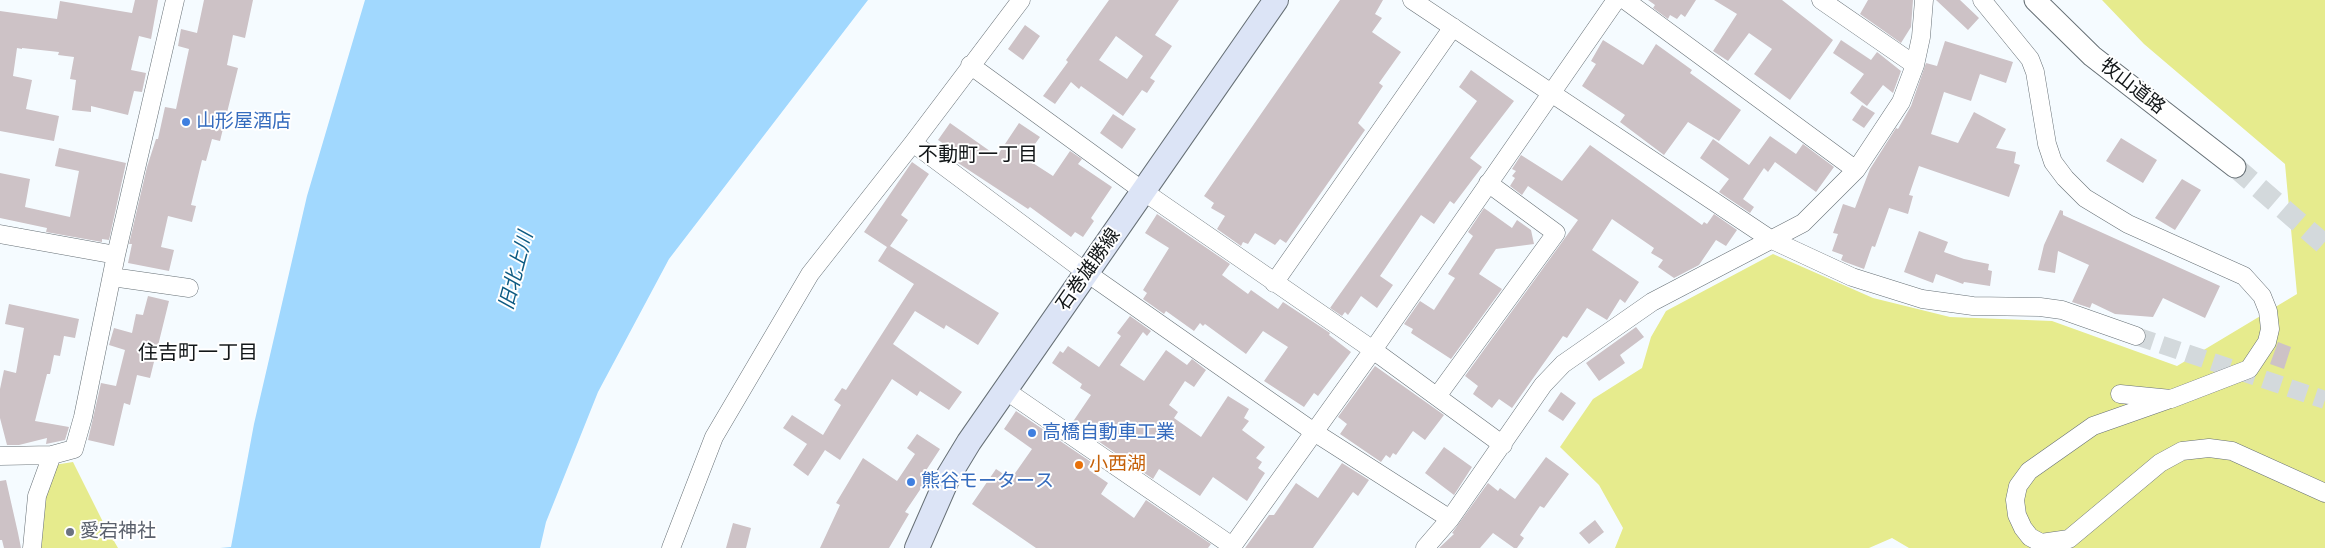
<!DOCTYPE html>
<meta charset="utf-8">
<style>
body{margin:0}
canvas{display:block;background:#f5fbff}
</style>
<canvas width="2325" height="548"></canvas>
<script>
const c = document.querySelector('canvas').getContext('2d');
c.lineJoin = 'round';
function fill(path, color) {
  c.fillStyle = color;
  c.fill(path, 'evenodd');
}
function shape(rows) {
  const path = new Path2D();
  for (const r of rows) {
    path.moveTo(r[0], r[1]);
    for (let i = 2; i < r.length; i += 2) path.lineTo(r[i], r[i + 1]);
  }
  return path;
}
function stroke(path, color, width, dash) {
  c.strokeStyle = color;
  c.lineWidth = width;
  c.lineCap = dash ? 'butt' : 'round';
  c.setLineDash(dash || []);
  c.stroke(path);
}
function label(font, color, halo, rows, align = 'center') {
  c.font = font + ' Signika,"Noto Sans JP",sans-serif';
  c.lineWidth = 4;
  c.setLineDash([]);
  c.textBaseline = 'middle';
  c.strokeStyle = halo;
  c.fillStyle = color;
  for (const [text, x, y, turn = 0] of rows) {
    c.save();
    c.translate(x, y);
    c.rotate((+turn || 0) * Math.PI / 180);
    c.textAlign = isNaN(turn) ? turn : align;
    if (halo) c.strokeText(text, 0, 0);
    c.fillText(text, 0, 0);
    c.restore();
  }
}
fill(shape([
 [2102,0,2325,0,2325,548,1909,548,1892,538,1869,548,1615,548,1623,528,1599,485,1560,447,1593,399,1642,368,1651,337,1666,311,1773,254,1873,298,1950,317,2052,321,2177,366,2297,294,2285,164,2144,44],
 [73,462,103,522,118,548,41,548,43,505,54,465]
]), '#e6eb8d');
fill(shape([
 [365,0,868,0,669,259,598,392,546,522,540,548,220,548,231,547,254,424,307,196]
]), '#a1d8fe');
fill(shape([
 [135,0,158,0,151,39,139,36,131,70,146,73,142,92,134,91,128,115,91,106,91,112,72,110,76,80,70,79,74,57,58,55,59,52,22,48,22,49,17,48,13,76,32,80,26,109,59,116,54,141,0,131,0,11,57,19,60,1,132,13],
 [204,0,253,0,245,38,233,35,227,65,238,68,220,141,212,139,206,161,202,160,191,205,196,206,192,222,168,216,161,247,174,250,169,271,128,263,132,244,129,244,147,167,156,139,158,139,165,107,176,109,189,49,178,46,181,29,197,33],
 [1109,0,1179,0,1155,35,1172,46,1150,78,1155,81,1147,93,1142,90,1123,116,1081,86,1079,89,1071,82,1055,104,1043,96,1068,62,1066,60],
 [1116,36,1143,56,1127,79,1099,60],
 [1340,0,1383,0,1375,14,1382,18,1372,32,1401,52,1379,83,1383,86,1358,123,1365,130,1286,243,1280,239,1275,245,1255,233,1248,244,1243,242,1241,246,1217,229,1225,216,1211,208,1214,203,1204,196],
 [1648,0,1696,0,1685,17,1681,14,1677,19,1670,15,1668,19,1653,8,1655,5],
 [1714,0,1782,0,1833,40,1790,100,1754,74,1772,49,1749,33,1728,61,1713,51,1737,14],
 [1868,0,1913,0,1911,27,1901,43,1860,14],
 [1936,0,1960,0,1979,18,1968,30],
 [1025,25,1040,36,1023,60,1008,49],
 [1603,40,1643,65,1656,44,1692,70,1690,73,1741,110,1719,141,1688,122,1664,155,1620,122,1625,115,1582,86,1596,64,1591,61],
 [1841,40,1871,60,1877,52,1901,71,1893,93,1883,85,1867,106,1850,93,1864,74,1833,53],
 [1945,41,2013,62,2006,83,1980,74,1971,101,1944,92,1931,134,1958,143,1974,112,2006,129,1996,148,2016,152,2014,163,2020,165,2009,197,1919,166,1909,195,1913,196,1908,214,1889,208,1875,247,1872,246,1864,269,1845,262,1841,260,1843,255,1832,251,1838,234,1833,233,1843,204,1855,208,1870,169,1896,128,1898,129,1911,106,1926,63,1937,66],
 [1471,70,1514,101,1470,158,1482,167,1454,204,1450,201,1434,224,1421,215,1380,276,1393,285,1377,308,1361,296,1348,315,1345,312,1342,316,1330,308,1477,101,1459,87],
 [1862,105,1875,113,1864,128,1852,120],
 [1113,114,1136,129,1122,149,1100,133],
 [950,123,997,156,1019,123,1040,137,1025,158,1053,176,1070,151,1082,159,1078,164,1112,187,1091,218,1094,221,1083,237,1075,232,1071,237,1030,207,1028,209,958,163,960,160,941,147,944,144,938,140],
 [1770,136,1796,154,1803,144,1834,167,1816,192,1775,162,1768,172,1764,168,1743,199,1754,207,1750,213,1719,192,1729,179,1700,158,1713,139,1749,165],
 [2121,138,2157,160,2143,183,2106,161],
 [1590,145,1702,225,1704,222,1707,224,1714,214,1737,230,1726,246,1716,240,1699,265,1674,278,1658,267,1663,260,1651,253,1654,248,1612,219,1592,250,1639,282,1625,303,1620,299,1607,320,1587,308,1567,338,1563,336,1512,408,1499,399,1492,408,1473,394,1478,386,1465,376,1578,220,1528,186,1522,195,1510,186,1515,178,1512,176,1516,171,1512,169,1521,155,1562,181],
 [59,148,126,163,109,240,102,239,102,242,46,232,47,228,0,218,0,173,30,179,25,207,70,217,79,171,55,166],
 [912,162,929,174,901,215,908,220,890,246,999,313,978,345,946,325,944,329,915,311,893,344,962,392,949,410,920,391,917,396,892,379,840,460,825,450,808,476,793,465,807,444,783,428,792,415,823,435,841,405,834,400,842,388,846,390,914,284,878,261,887,247,864,232],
 [2182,179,2201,190,2175,230,2155,218],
 [1484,208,1512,228,1517,220,1531,230,1534,244,1496,249,1479,274,1502,289,1451,359,1411,333,1413,329,1404,324,1420,301,1434,310,1455,278,1448,274,1473,236,1468,232],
 [2060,210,2063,211,2063,215,2220,286,2205,318,2163,298,2153,317,2115,314,2092,303,2090,308,2072,302,2089,265,2058,251,2055,273,2038,270,2044,245],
 [1157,214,1230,264,1222,275,1248,294,1251,290,1278,309,1283,302,1330,333,1329,335,1351,352,1318,396,1314,393,1304,407,1264,381,1288,347,1263,331,1246,354,1205,324,1203,326,1200,323,1194,331,1166,311,1164,314,1143,299,1147,293,1143,290,1169,248,1145,233],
 [1919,231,1948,242,1944,252,1964,259,1989,264,1988,270,1992,271,1990,286,1964,282,1963,284,1936,274,1933,283,1904,272],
 [148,296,169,301,150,378,137,375,130,405,124,403,114,446,88,440,101,383,116,386,125,350,109,345,114,328,132,333,136,314,143,315],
 [9,304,79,319,75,338,64,336,60,356,54,355,50,374,47,374,35,421,69,427,65,440,46,444,47,438,19,445,7,445,0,418,0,389,4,370,16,373,24,328,5,324],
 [1130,316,1151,331,1147,336,1143,332,1120,365,1144,381,1166,350,1187,365,1192,359,1206,370,1194,387,1185,381,1169,405,1178,412,1174,418,1201,437,1228,396,1249,409,1244,418,1249,421,1242,430,1265,447,1256,458,1262,462,1258,468,1265,473,1247,501,1213,477,1200,496,1159,469,1153,479,1072,423,1091,395,1080,388,1082,384,1052,363,1060,351,1063,353,1068,346,1099,367,1121,336,1117,333],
 [1636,327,1644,337,1620,355,1625,363,1599,381,1586,363],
 [2278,342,2291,347,2284,369,2270,364],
 [1375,366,1444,415,1425,440,1413,431,1396,455,1393,453,1390,458,1386,455,1381,462,1340,434,1347,424,1338,417],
 [1561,392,1576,403,1563,421,1548,411],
 [1016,411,1094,464,1089,470,1108,483,1101,494,1134,518,1146,500,1211,544,1208,548,1036,548,972,504,996,469,1011,479,1032,449,1004,429],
 [917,434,940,449,923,475,928,478,905,512,909,514,889,548,820,548,840,505,836,503,863,458,897,481,915,454,907,448],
 [1444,447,1472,467,1454,495,1425,473],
 [1546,457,1569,474,1544,508,1540,506,1520,535,1524,538,1517,548,1514,548,1493,533,1480,548,1439,548,1454,534,1452,533,1488,483,1498,491,1500,488,1515,499],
 [1342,463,1369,480,1358,496,1353,492,1313,548,1245,548,1269,515,1274,515,1296,483,1318,498],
 [6,480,18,533,21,548,4,548,2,540,0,540,0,481],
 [1595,520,1604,532,1589,544,1579,533],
 [733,523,751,528,746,548,726,548]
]), '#cdc2c6');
stroke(shape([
 [2136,336,2325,400]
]), '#d3d9dc', 18, [18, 9]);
stroke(shape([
 [2235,167,2325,245]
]), '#d3d9dc', 21, [21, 11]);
const minor = shape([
 [1412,0,1770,239,1852,277,1922,299,1973,306,2040,307,2062,310,2136,336],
 [1625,0,1856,170],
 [1821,0,1915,65],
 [1982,0,2030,59,2035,72,2047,144,2053,162,2065,178,2085,198,2128,224,2244,276,2262,296,2268,311,2270,329,2267,342,2249,369,2171,399,2120,394],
 [970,65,1143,191,1373,350,1503,445],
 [913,143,1087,273,1314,432,1450,519],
 [0,234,116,255],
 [112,277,189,288],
 [1274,283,1453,27],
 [1005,390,1232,546],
 [1438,395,1556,233,1488,183],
 [2167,400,2093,426,2029,471,2018,486,2015,500,2017,515,2023,528,2030,537,2041,543,2069,539,2160,463,2182,451,2209,448,2232,451,2325,493],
 [0,456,52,455,74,449,83,417,116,255,175,0],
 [32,548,37,496,52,455],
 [671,548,714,437,810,274,913,143,1021,0],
 [1231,548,1373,350,1616,0],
 [1425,548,1450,519,1543,385,1563,364,1652,302,1803,223,1856,170,1901,102,1915,65,1921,37,1924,0]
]);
const tertiary = shape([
 [2035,0,2092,56,2235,167]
]);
const secondary = shape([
 [917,548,949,475,969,442,1276,0]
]);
stroke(minor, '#677076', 19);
stroke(tertiary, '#677076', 23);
stroke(secondary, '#677076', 26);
stroke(minor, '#fff', 18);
stroke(tertiary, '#fff', 21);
stroke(secondary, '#dce4f6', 24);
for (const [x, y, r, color] of [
 [186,122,5,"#3f7fe0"],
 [1032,433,5,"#3f7fe0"],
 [1079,465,5,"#e8710a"],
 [911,482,5,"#3f7fe0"],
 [70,532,5,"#6b7280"]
]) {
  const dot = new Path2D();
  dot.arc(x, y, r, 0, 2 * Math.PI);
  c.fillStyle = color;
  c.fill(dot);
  stroke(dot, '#fff', 2);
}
label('19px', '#121618', '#fff', [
 ["牧山道路",2132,87,38],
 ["石巻雄勝線",1089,270,-55]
]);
label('19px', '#366cbe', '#fff', [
 ["山形屋酒店",196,122],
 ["高橋自動車工業",1042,433],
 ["熊谷モータース",921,482]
], 'left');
label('19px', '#c56008', '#fff', [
 ["小西湖",1089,465]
], 'left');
label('19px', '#5b616d', '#fff', [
 ["愛宕神社",80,532]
], 'left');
label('20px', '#121618', '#fff', [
 ["不動町一丁目",978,156],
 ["住吉町一丁目",198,354]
]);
label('italic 20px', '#0e5b83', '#fff', [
 ["旧北上川",517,271,-75]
]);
</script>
